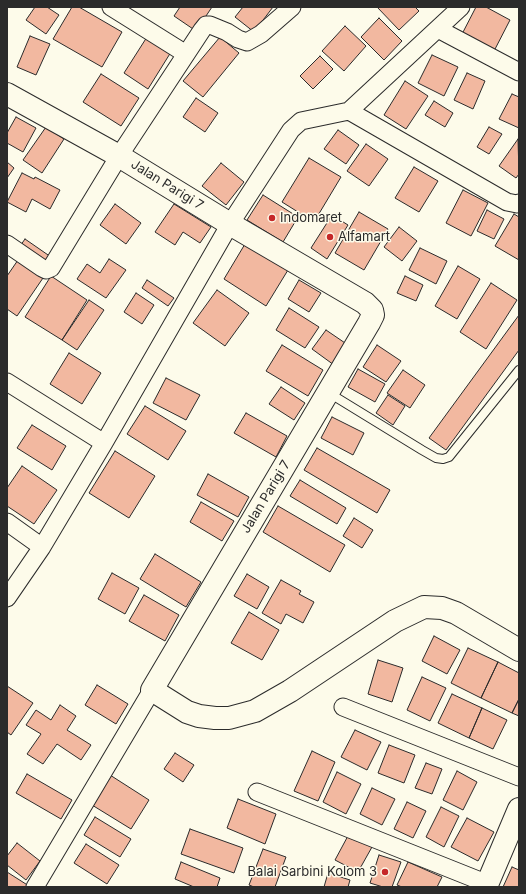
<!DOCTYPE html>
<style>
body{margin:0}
#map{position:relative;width:526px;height:894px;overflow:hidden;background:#fdfbea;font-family:Inter,sans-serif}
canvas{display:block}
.frame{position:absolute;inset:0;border:8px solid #2b2b2b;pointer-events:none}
</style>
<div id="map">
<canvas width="526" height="894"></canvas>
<div class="frame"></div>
</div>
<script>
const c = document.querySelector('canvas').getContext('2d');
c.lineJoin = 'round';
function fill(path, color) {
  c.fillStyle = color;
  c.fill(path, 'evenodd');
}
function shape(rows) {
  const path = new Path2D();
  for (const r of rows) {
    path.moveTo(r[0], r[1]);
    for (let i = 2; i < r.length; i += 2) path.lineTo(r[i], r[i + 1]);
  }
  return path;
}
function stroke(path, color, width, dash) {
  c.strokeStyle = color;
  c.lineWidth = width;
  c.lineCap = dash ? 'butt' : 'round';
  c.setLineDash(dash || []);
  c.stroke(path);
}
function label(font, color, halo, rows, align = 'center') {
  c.font = font + ' Inter,sans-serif';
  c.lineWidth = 3;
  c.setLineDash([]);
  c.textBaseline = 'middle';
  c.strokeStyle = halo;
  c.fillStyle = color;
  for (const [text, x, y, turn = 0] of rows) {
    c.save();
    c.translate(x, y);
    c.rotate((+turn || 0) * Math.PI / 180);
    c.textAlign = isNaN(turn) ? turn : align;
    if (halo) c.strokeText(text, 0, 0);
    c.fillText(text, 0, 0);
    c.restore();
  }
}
const building = shape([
 [35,7,47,7,59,15,46,34,26,20,35,7],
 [72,7,79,7,122,32,102,67,53,39,72,7],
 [180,7,212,7,196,31,174,16,180,7],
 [243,7,273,7,254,32,235,17,243,7],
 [377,7,415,7,419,11,399,30,377,7],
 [476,7,486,7,510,20,493,53,461,36,476,7],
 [379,18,402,41,384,60,361,37,379,18],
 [345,26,366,46,344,71,322,51,345,26],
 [30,36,50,44,36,75,17,67,30,36],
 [147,37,171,52,148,89,124,73,147,37],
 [220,37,239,53,203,97,183,81,220,37],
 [432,55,458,67,444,96,418,83,432,55],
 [320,56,333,69,313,89,300,76,320,56],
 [467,73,485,81,473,109,454,100,467,73],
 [101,74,139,98,121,126,83,102,101,74],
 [405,81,428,96,406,129,384,115,405,81],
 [512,94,519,97,519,128,499,119,512,94],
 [196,98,218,113,205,132,183,117,196,98],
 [434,101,453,113,445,127,425,115,434,101],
 [16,117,36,128,23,152,7,143,7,133,16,117],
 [46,127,64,139,42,173,23,160,46,127],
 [489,127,502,134,489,154,477,147,489,127],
 [338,130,359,145,346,164,324,149,338,130],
 [518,139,519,174,516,178,499,166,518,139],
 [366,144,388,159,369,186,347,171,366,144],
 [309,158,341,177,314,222,282,202,309,158],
 [7,162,14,168,7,178,7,162],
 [221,163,244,182,226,205,202,186,221,163],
 [414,167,438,181,419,212,395,198,414,167],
 [22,173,34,179,35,177,60,190,50,209,32,199,26,212,7,202,22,173],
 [463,190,488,203,471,236,446,223,463,190],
 [263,195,298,217,283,242,247,220,263,195],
 [115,204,141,223,126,244,100,225,115,204],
 [174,204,211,227,200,243,183,232,175,245,155,232,174,204],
 [487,210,504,219,494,239,477,231,487,210],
 [359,212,388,229,364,270,335,253,359,212],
 [514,214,519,217,519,260,495,246,514,214],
 [332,215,348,225,327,259,311,248,332,215],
 [399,227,417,241,402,261,384,247,399,227],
 [25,239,51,257,44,267,18,249,25,239],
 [245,244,288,270,266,306,224,279,245,244],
 [420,248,447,261,436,284,409,270,420,248],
 [109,259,126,270,106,298,77,279,87,264,100,273,109,259],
 [18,260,43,278,17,316,7,309,7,276,18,260],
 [458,266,480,279,457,319,435,306,458,266],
 [51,276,87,300,62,340,25,317,51,276],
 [405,276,423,285,416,301,397,293,405,276],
 [147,280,174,298,168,306,142,288,147,280],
 [299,280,321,293,309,312,288,299,299,280],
 [491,283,517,300,486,349,460,332,491,283],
 [217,290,249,313,225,346,193,323,217,290],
 [136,293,154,305,142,324,124,312,136,293],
 [89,300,104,310,77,350,62,340,89,300],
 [289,308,319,327,305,348,276,330,289,308],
 [519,315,519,350,446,450,429,438,519,315],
 [326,330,348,345,334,365,312,349,326,330],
 [282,345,323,370,308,396,266,371,282,345],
 [377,345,401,361,386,382,363,367,377,345],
 [69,353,101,373,82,404,50,384,69,353],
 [358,369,385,384,375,402,348,387,358,369],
 [403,370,425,385,410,408,387,393,403,370],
 [166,378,200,395,186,420,153,403,166,378],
 [281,387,305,403,294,420,269,404,281,387],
 [388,395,405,406,393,425,376,413,388,395],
 [145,406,186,431,168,460,127,434,145,406],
 [246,413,287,436,276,457,234,433,246,413],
 [332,417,364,433,353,455,321,438,332,417],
 [32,425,66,446,52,470,17,448,32,425],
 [317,448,390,490,377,513,304,470,317,448],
 [115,451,155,476,129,518,89,493,115,451],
 [22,466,57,490,34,524,7,506,7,488,22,466],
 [208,474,249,497,238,517,197,495,208,474],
 [300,480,346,508,337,524,290,496,300,480],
 [201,502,234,521,222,541,190,522,201,502],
 [278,506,345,545,330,572,263,532,278,506],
 [354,518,373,530,362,548,343,536,354,518],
 [155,554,201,582,186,607,140,579,155,554],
 [112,573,139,588,125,614,98,599,112,573],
 [247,574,269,587,257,609,234,596,247,574],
 [281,580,301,591,299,594,314,602,303,623,286,614,281,624,262,613,281,580],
 [144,595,179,615,165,641,129,621,144,595],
 [249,612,279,630,262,660,231,643,249,612],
 [434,636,460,650,447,674,422,661,434,636],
 [468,648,498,662,481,698,451,683,468,648],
 [378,660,403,668,392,702,368,694,378,660],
 [498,662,519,673,519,699,512,713,481,698,498,662],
 [422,677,446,688,430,721,407,710,422,677],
 [97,685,128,704,116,724,85,705,97,685],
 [7,686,33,703,11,735,7,732,7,686],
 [452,694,482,708,469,738,438,723,452,694],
 [519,699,519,716,512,713,519,699],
 [60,705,76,716,67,730,91,745,81,760,57,744,43,764,27,754,41,734,26,725,36,710,51,720,60,705],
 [482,708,507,720,493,749,469,738,482,708],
 [355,730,381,742,367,770,341,757,355,730],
 [389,745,415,755,404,783,378,773,389,745],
 [312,751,335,762,318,801,294,791,312,751],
 [175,753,194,765,183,782,164,769,175,753],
 [426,763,442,769,432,794,415,788,426,763],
 [457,771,477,782,463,810,443,800,457,771],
 [337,772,361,784,346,814,323,802,337,772],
 [27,774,72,800,61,819,16,793,27,774],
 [110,775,149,800,131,829,92,805,110,775],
 [372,788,395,799,382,825,360,814,372,788],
 [238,799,276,814,265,844,227,828,238,799],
 [407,802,426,811,413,838,394,829,407,802],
 [441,807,459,816,444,847,426,837,441,807],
 [95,817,131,839,120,857,84,835,95,817],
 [467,818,494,832,478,861,451,847,467,818],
 [190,829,243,848,234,873,181,854,190,829],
 [349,834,372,847,358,872,335,860,349,834],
 [17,843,40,861,26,880,7,865,7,856,17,843],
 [86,844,119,865,107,884,74,863,86,844],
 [263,849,286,857,275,887,254,887,249,885,263,849],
 [379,855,401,862,392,887,383,887,370,883,379,855],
 [181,862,220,878,217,887,194,887,175,879,181,862],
 [408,862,442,877,437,887,402,887,397,885,408,862],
 [512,867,519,870,519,887,503,887,512,867],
 [7,872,29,886,29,887,7,887,7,872],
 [328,873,350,880,348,887,324,887,328,873]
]);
fill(building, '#f2b8a0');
stroke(building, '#2b2b2b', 1);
const lane = shape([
 [329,393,422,450,436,458,443,459,449,457,519,370]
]);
const street = shape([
 [111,7,186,54],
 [438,29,519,72],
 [349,111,507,202,517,204,519,203],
 [7,244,42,268,46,270,51,268,119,156,202,30,206,25,210,25,227,32,238,39,247,42,261,34,292,7],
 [7,382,104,443],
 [7,522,42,547],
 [7,598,42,547,104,443,230,224,291,130,301,121,349,111,461,7],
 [343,707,519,777],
 [257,792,488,884],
 [35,887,152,690]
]);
const secondary = shape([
 [7,94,119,156,230,224,365,303,372,310,373,315,369,323,152,690,187,712,199,716,215,718,229,718,255,711,290,691,395,621,424,607,442,608,456,613,519,650],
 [486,887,519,809]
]);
stroke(lane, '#2b2b2b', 10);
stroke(street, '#2b2b2b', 19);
stroke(secondary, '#2b2b2b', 24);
stroke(lane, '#fdfbea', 8);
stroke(street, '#fdfbea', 17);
stroke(secondary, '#fdfbea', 22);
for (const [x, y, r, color] of [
 [272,218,4,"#c62828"],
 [330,237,4,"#c62828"],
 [385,872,4,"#c62828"]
]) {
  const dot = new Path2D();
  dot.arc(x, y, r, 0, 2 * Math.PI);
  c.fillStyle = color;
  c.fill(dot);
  stroke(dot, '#fdfbea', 1.5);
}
label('13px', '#2b2b2b', '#fdfbea', [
 ["Jalan Parigi 7",167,185,32],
 ["Jalan Parigi 7",266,497,-59]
]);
label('13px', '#2b2b2b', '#fdfbea', [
 ["Indomaret",280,218],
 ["Alfamart",338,237],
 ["Balai Sarbini Kolom 3",377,872,"right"]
], 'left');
</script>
